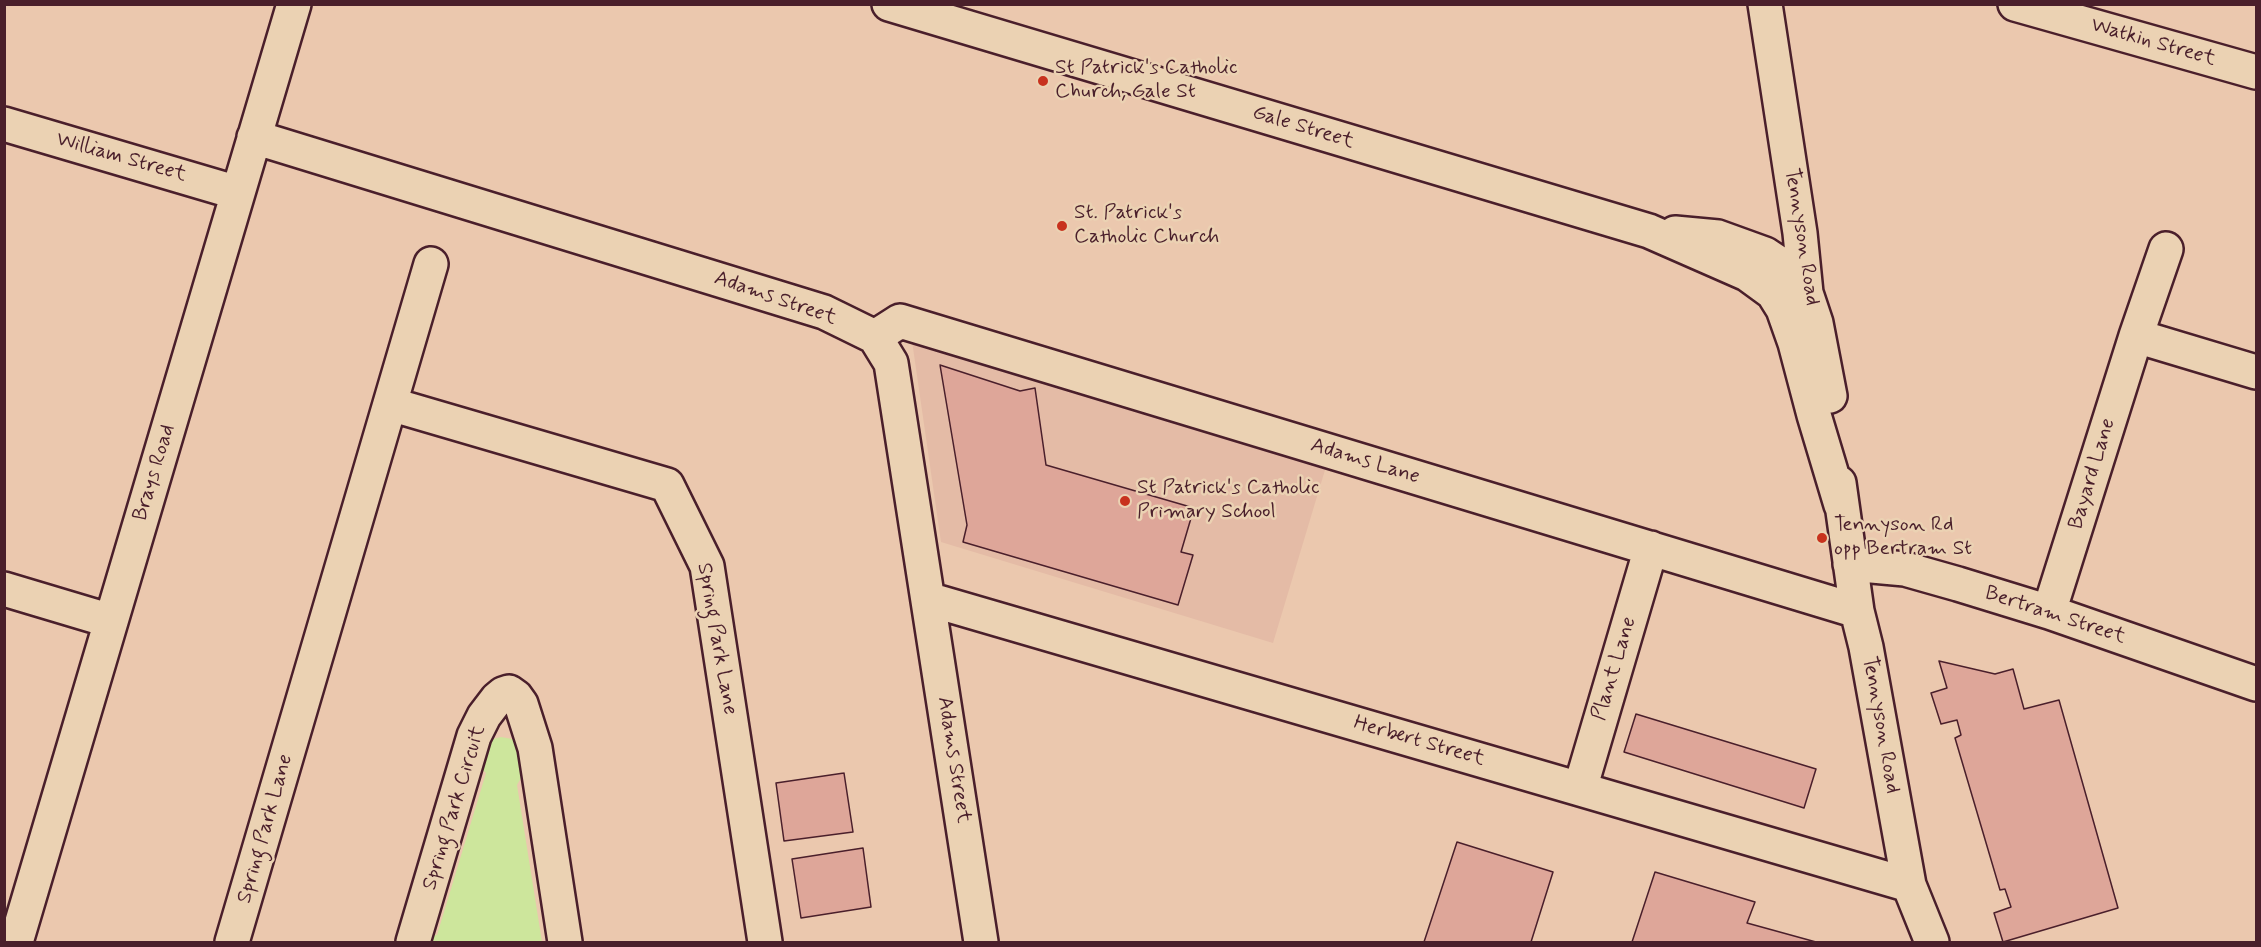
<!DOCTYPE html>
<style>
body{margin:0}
#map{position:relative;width:2261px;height:947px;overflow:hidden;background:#ebc8ae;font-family:Mynerve,sans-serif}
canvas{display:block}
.frame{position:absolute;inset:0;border:6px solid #4a1f2b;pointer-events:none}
</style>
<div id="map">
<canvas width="2261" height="947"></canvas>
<div class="frame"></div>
</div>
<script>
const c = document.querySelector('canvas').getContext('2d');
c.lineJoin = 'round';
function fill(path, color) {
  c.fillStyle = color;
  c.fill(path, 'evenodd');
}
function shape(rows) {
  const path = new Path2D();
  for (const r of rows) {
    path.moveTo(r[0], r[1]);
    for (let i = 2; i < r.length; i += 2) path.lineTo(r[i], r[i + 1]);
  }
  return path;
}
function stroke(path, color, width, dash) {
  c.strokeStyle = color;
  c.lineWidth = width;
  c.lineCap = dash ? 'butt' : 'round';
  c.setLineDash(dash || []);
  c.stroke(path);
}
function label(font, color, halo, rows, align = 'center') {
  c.font = font + ' Mynerve,sans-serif';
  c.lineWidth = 5;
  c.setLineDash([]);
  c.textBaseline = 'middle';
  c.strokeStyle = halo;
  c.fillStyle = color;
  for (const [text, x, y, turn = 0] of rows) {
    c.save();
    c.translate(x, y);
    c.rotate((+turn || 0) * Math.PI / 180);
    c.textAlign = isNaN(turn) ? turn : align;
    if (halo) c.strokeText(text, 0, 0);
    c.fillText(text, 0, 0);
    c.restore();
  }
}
fill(shape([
 [911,334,1328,460,1273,643,941,542]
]), '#e4bba6');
fill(shape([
 [501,737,512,739,524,747,529,770,522,776,517,785,542,942,423,942,424,935,437,935,486,773,478,766,489,740]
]), '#cde69c');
const building = shape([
 [940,365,1020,391,1035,388,1046,465,1194,508,1181,552,1193,555,1178,605,963,542,967,525,940,365],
 [1939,661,1995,674,2013,669,2024,709,2059,700,2118,908,2003,942,1994,913,2011,907,2005,889,2000,890,1955,738,1961,735,1957,720,1941,724,1931,693,1947,688,1939,661],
 [1636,714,1816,769,1804,808,1624,752,1636,714],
 [844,773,853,832,784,841,776,783,844,773],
 [1457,842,1553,872,1531,942,1424,942,1457,842],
 [863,848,871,907,801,918,792,859,863,848],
 [1655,872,1755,902,1747,923,1816,942,1632,942,1655,872]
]);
fill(building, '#dea699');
stroke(building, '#4a1f2b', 1.5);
const minor = shape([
 [889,4,1649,231,1747,274,1773,293,1783,309,1795,343,1814,415,1841,505],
 [1765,4,1800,233,1806,293,1816,323,1830,396],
 [2015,4,2256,72],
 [4,124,238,193],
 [254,137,824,312,875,337,891,363,981,942],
 [1675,233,1718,237,1765,254,1780,264,1796,277,1806,293],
 [2136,336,2256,372],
 [875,337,900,321,1857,611],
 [390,404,667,485,707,566,765,942],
 [1839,483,1857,611,1866,647,1909,885,1932,942],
 [1850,564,1905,569,1958,584,2049,612,2256,684],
 [4,589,111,621],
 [928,599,1909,885],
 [2049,612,2136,336,2166,249],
 [1580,789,1651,548],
 [16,942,294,4],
 [232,942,431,264],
 [413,942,474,736,484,716,497,699,503,694,509,692,516,697,521,704,535,748,565,942]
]);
stroke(minor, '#4a1f2b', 38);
stroke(minor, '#ebd2b3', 33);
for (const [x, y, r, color] of [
 [1043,81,6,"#c8321e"],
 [1062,226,6,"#c8321e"],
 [1125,501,6,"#c8321e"],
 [1822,538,6,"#c8321e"]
]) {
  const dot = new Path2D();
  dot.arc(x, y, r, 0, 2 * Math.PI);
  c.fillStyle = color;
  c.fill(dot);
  stroke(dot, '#ebd2b3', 2);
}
label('21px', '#4a1f2b', '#ebd2b3', [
 ["Watkin Street",2153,43,16],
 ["Gale Street",1303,128,17],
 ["William Street",121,158,16],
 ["Tennyson Road",1801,237,81],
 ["Adams Street",775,299,19],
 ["Adams Lane",1365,462,17],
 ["Brays Road",155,473,-73],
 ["Bayard Lane",2093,474,-73],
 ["Bertram Street",2055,616,18],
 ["Spring Park Lane",716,639,80],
 ["Plant Lane",1615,669,-73],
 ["Tennyson Road",1880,725,80],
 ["Herbert Street",1419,742,16],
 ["Adams Street",953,760,81],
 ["Spring Park Circuit",455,808,-73],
 ["Spring Park Lane",266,829,-74]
]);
label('21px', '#4a1f2b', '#ebd2b3', [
 ["St Patrick's Catholic",1055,69],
 ["Church, Gale St",1055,93],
 ["St. Patrick's",1074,214],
 ["Catholic Church",1074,238],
 ["St Patrick's Catholic",1137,489],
 ["Primary School",1137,513],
 ["Tennyson Rd",1834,526],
 ["opp Bertram St",1834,550]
], 'left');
</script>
